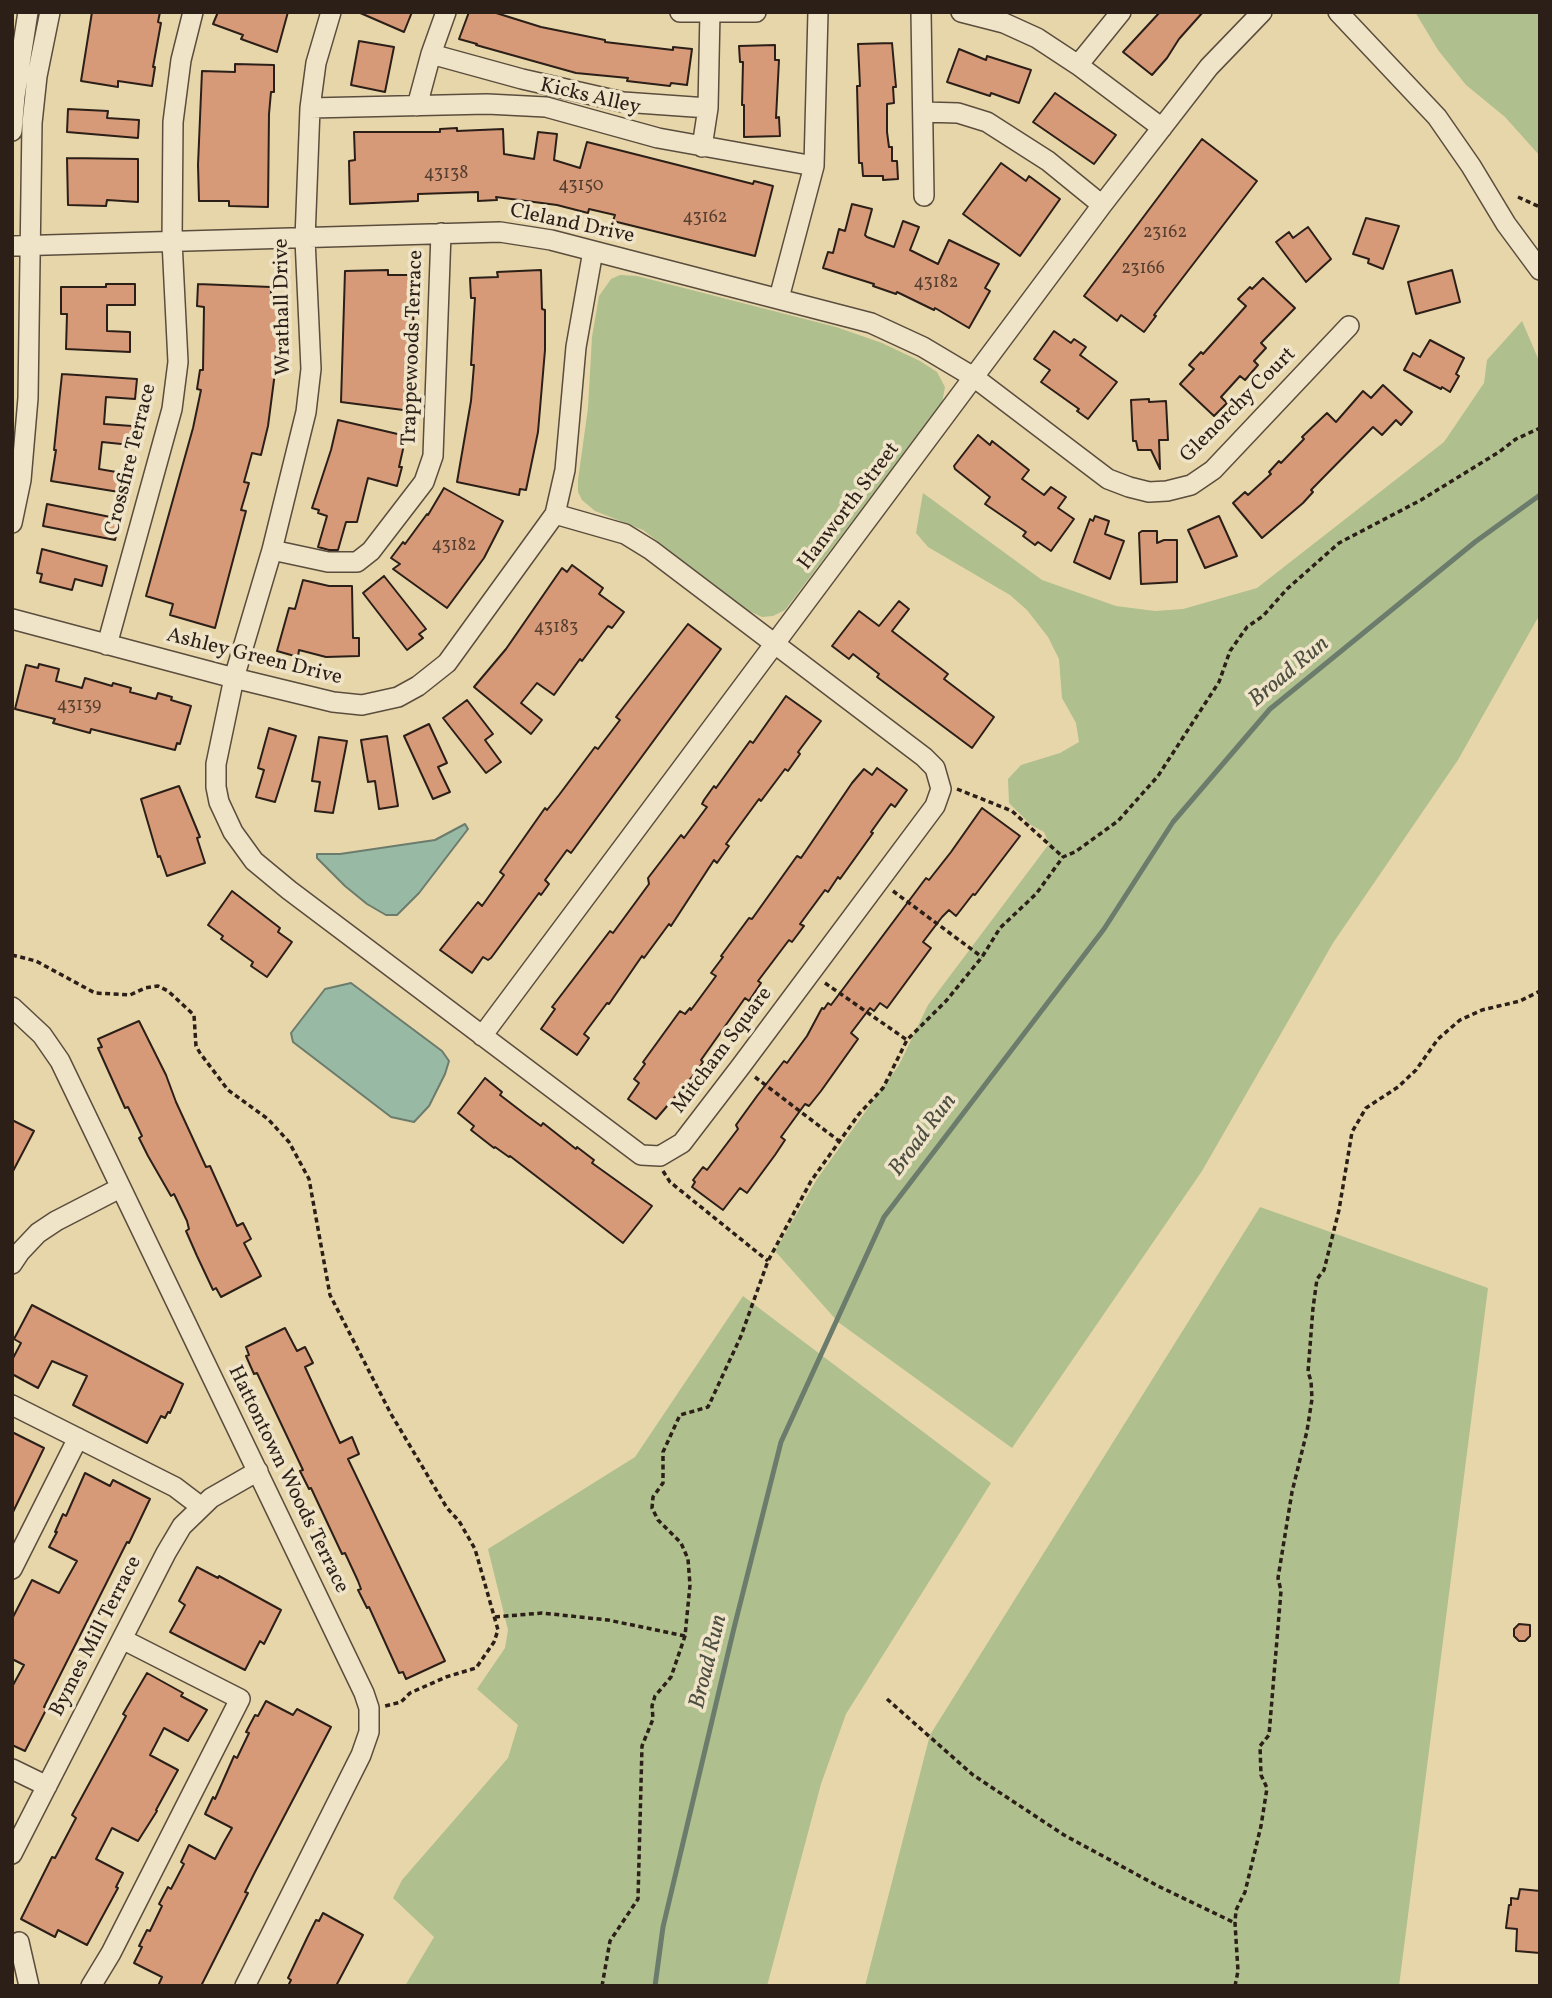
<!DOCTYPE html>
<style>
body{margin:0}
#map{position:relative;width:1552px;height:1998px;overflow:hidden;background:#e8d6ab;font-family:Vollkorn,serif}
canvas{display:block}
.frame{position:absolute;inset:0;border:14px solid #2b1f18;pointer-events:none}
</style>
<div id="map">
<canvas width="1552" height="1998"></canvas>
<div class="frame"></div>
</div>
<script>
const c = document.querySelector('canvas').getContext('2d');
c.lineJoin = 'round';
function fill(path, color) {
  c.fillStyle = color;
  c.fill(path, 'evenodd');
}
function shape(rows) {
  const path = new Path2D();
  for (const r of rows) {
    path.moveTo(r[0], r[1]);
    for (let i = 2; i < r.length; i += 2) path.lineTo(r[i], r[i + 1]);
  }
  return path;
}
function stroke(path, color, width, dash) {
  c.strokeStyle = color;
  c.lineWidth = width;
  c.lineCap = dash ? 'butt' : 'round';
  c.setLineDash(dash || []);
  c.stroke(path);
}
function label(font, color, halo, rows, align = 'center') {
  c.font = font + ' Vollkorn,serif';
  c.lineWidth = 7;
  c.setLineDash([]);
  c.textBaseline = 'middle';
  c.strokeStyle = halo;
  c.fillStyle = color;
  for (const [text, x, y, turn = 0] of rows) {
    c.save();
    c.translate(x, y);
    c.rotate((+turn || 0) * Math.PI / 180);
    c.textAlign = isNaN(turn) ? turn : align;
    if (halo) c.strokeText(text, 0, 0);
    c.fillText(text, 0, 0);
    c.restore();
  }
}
fill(shape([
 [1415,12,1540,12,1540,156,1505,117,1466,85,1438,50],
 [620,275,637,276,836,327,882,343,920,361,937,372,945,387,942,403,785,610,773,616,762,617,747,610,643,530,595,511,582,500,578,492,578,480,588,408,592,337,599,296,611,279],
 [1522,321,1540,363,1540,614,1458,760,1333,943,1202,1171,1012,1448,838,1322,775,1251,817,1179,899,1065,928,1005,1049,844,1044,832,1031,825,1009,803,1008,779,1021,765,1060,753,1079,742,1076,723,1062,698,1059,659,1048,637,1027,610,1010,595,928,547,916,533,923,493,1042,580,1116,606,1155,611,1183,609,1257,588,1444,442,1484,383,1487,360],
 [1260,1207,1488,1288,1399,1986,865,1986,930,1735],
 [743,1296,991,1483,846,1714,821,1784,767,1986,405,1986,434,1937,393,1898,402,1880,508,1758,518,1725,477,1689,505,1648,508,1630,488,1549,635,1457]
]), '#afbf8e');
const water = shape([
 [465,824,468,829,419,893,397,915,386,915,367,904,345,886,317,858,317,854,340,854,435,840,465,824],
 [351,983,442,1051,449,1061,445,1074,429,1106,414,1122,391,1117,293,1042,291,1033,325,989,351,983]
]);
fill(water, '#98baa4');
stroke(water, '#6c7c6c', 2);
stroke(shape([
 [655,1986,663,1927,734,1628,781,1442,884,1217,1104,929,1173,822,1270,709,1475,542,1540,495]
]), '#6c7c6c', 5);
const building = shape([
 [92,12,160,12,158,22,161,23,153,67,155,67,152,86,118,81,118,87,81,81,92,12],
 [218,12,288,12,277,52,241,39,243,35,213,24,218,12],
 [358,12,412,12,404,32,358,12],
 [469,12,493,12,541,27,605,40,605,42,673,50,673,47,692,49,687,85,671,83,670,86,627,81,628,78,576,73,476,45,477,44,459,39,469,12],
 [1160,12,1203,12,1179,39,1167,58,1152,75,1123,52,1160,12],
 [359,41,394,47,385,92,351,85,359,41],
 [892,43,896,87,893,87,894,103,887,104,887,132,889,147,892,147,892,161,897,161,898,179,883,180,883,176,863,176,862,163,859,163,857,86,860,86,858,44,892,43],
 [775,45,775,60,779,60,776,118,779,117,780,136,744,137,744,105,742,105,743,62,740,62,739,46,775,45],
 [959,49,986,60,987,56,1031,70,1019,103,991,93,990,96,947,82,959,49],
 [235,64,274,65,274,92,271,92,269,114,268,207,229,206,229,201,199,201,198,165,202,71,235,72,235,64],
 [1055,93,1116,135,1094,164,1033,122,1055,93],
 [68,109,108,111,107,118,139,120,138,138,67,132,68,109],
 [457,128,457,131,503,129,504,154,534,159,538,132,557,134,554,160,580,168,587,142,753,184,754,181,773,186,755,256,613,221,615,215,589,209,588,213,557,205,496,197,497,200,478,201,478,192,418,194,418,201,350,204,349,161,355,160,354,132,440,132,440,129,457,128],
 [1202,139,1257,181,1154,315,1156,316,1144,332,1121,315,1117,321,1084,296,1202,139],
 [67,158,138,159,138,202,107,200,106,206,68,205,67,158],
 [1001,163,1026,181,1029,176,1060,199,1020,256,963,214,1001,163],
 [852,204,872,209,865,235,867,237,894,247,903,221,919,227,910,250,938,264,949,240,999,264,985,288,990,291,969,328,935,308,934,310,897,292,896,294,873,286,874,284,823,268,828,252,833,253,839,229,845,231,852,204],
 [1366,218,1399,226,1383,269,1368,263,1369,259,1353,254,1366,218],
 [1308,227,1331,259,1306,282,1276,242,1289,232,1293,238,1308,227],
 [388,270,388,275,416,275,416,293,413,293,414,380,411,411,341,402,345,271,388,270],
 [541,270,542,309,545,310,545,350,538,432,526,490,520,489,519,495,457,482,471,401,474,365,471,365,475,298,471,298,470,278,498,277,497,272,541,270],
 [1452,270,1460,302,1416,314,1408,282,1452,270],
 [1263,278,1295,308,1261,343,1266,348,1254,361,1258,365,1245,380,1240,376,1221,397,1227,403,1214,416,1180,384,1194,369,1189,365,1201,352,1203,354,1246,306,1238,299,1250,287,1252,289,1263,278],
 [106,284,135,284,135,305,107,305,107,331,130,332,130,352,66,349,67,314,61,314,61,287,106,287,106,284],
 [198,284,271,287,271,295,279,295,280,357,277,357,268,426,261,455,252,453,244,482,249,483,241,510,246,511,215,628,170,615,173,604,146,596,193,428,201,390,197,389,200,370,203,370,204,307,197,306,198,284],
 [1054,331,1071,343,1074,339,1086,347,1080,355,1117,382,1088,419,1077,411,1079,409,1041,382,1050,370,1034,359,1054,331],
 [1430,340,1464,358,1456,374,1459,376,1450,392,1442,387,1441,389,1404,370,1413,353,1420,357,1430,340],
 [62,374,137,379,135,399,106,397,104,424,132,426,131,445,102,442,99,469,122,473,119,492,51,481,56,450,54,450,62,374],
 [1383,385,1412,412,1401,425,1396,420,1382,435,1373,427,1311,490,1313,492,1303,503,1262,538,1233,503,1245,492,1248,495,1271,474,1269,472,1279,461,1281,463,1304,439,1302,437,1327,413,1336,422,1363,391,1371,398,1383,385],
 [1149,399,1149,402,1166,401,1168,440,1159,440,1160,469,1151,450,1138,450,1136,441,1133,441,1131,400,1149,399],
 [338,420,406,436,399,467,402,467,397,486,368,478,357,522,346,522,338,550,329,550,318,547,327,516,318,513,319,510,312,508,331,450,338,420],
 [978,435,990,445,992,441,1029,470,1022,479,1044,495,1051,487,1066,497,1058,508,1074,519,1051,551,1038,542,1035,545,1023,536,1026,532,985,504,990,497,955,469,954,466,978,435],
 [444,488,503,521,484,558,447,608,393,569,400,564,391,558,403,542,405,544,427,514,428,515,444,488],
 [47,504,120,519,115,540,43,526,47,504],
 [1095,516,1109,521,1105,534,1124,541,1110,579,1074,562,1090,519,1093,521,1095,516],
 [1219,516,1237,556,1205,568,1188,530,1219,516],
 [1142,531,1157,531,1157,543,1164,540,1177,540,1177,582,1141,584,1139,533,1142,531],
 [42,549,107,566,102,586,75,579,72,590,40,582,42,574,37,573,42,549],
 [572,565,603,588,599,594,624,612,612,628,608,626,582,661,580,659,554,695,537,683,521,703,542,720,531,734,474,687,506,649,562,568,567,572,572,565],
 [384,576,426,629,419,634,423,638,407,650,363,593,384,576],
 [303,580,329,586,352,586,353,638,359,638,359,656,326,657,299,650,298,657,277,651,289,608,295,609,303,580],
 [899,601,909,609,892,631,948,674,944,679,994,717,972,748,877,677,879,674,853,654,849,659,832,646,859,611,879,626,899,601],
 [688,624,721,649,571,853,567,850,545,880,549,884,541,895,539,893,491,958,488,960,483,957,472,973,440,950,478,902,482,906,504,875,500,872,545,808,547,810,559,795,595,747,598,749,620,720,616,717,688,624],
 [39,664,59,669,56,681,82,688,85,678,112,686,113,683,131,688,130,692,156,699,158,693,172,697,171,700,191,706,180,744,177,743,175,750,91,729,90,733,53,723,55,719,15,709,26,665,38,668,39,664],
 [786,696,821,721,798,752,800,754,788,771,785,769,761,801,759,799,726,844,729,846,717,863,714,860,671,926,669,924,644,958,642,956,609,1004,607,1003,584,1034,589,1038,577,1055,541,1029,555,1009,552,1007,610,931,613,933,649,884,648,878,658,865,681,835,684,838,707,807,702,804,704,800,714,786,716,788,750,741,753,743,786,696],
 [467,700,493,734,485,740,501,762,486,773,443,718,467,700],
 [429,724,447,763,438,767,450,792,433,799,404,736,429,724],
 [269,728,296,736,275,802,256,797,264,770,258,768,269,728],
 [387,736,398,806,379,809,375,781,368,782,361,740,387,736],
 [319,737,347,741,333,813,315,811,320,782,312,781,319,737],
 [877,768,907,790,895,807,891,804,871,832,873,833,840,879,838,877,828,892,825,890,800,924,804,926,792,942,789,940,758,981,761,983,749,1001,745,998,701,1060,703,1062,692,1077,656,1119,628,1099,639,1083,634,1079,645,1064,643,1062,680,1011,685,1014,690,1008,691,1010,716,976,711,973,723,957,721,956,749,918,752,919,797,856,801,858,852,783,864,769,872,775,877,768],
 [179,786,200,837,197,838,205,863,167,876,160,856,158,857,141,799,179,786],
 [982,808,1020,836,975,895,973,894,956,916,949,910,942,917,923,942,931,948,887,1008,880,1003,874,1011,870,1008,851,1033,858,1039,821,1091,809,1106,805,1104,781,1137,785,1140,775,1155,747,1193,740,1188,723,1210,692,1187,695,1182,693,1180,703,1167,707,1170,738,1129,736,1125,757,1096,784,1061,787,1063,807,1036,822,1008,824,1009,828,1003,831,1005,926,878,929,880,951,852,982,808],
 [232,891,280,928,278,932,292,942,267,977,251,966,253,962,221,939,223,936,208,925,232,891],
 [139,1021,166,1075,176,1102,206,1167,210,1166,237,1226,243,1223,251,1239,244,1243,261,1276,221,1297,216,1288,213,1290,197,1256,186,1231,189,1229,187,1221,174,1194,171,1196,148,1156,139,1138,142,1136,128,1107,125,1108,98,1048,102,1047,98,1039,139,1021],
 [485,1078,502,1092,500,1095,526,1115,541,1126,543,1123,576,1149,577,1147,594,1160,592,1163,652,1206,623,1243,510,1156,509,1157,495,1147,494,1148,471,1130,474,1126,458,1113,485,1078],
 [12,1120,34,1131,12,1173,12,1120],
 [32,1305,183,1384,170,1413,168,1412,165,1418,161,1416,147,1443,73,1405,87,1376,52,1361,38,1388,12,1374,12,1360,21,1343,14,1339,32,1305],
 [285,1328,297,1351,305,1347,313,1363,305,1367,340,1443,352,1437,359,1454,348,1459,445,1661,406,1679,403,1672,399,1673,369,1607,367,1608,358,1590,361,1589,358,1581,345,1553,342,1554,311,1488,309,1489,300,1471,303,1470,257,1373,254,1374,246,1356,249,1355,246,1347,285,1328],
 [12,1432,44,1448,12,1514,12,1432],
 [85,1473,110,1486,113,1480,150,1499,129,1543,127,1542,44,1707,47,1708,25,1751,12,1745,12,1687,24,1665,12,1659,12,1619,32,1580,59,1593,77,1561,49,1547,57,1532,55,1532,63,1514,66,1516,85,1473],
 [197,1567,218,1578,219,1576,281,1610,264,1644,260,1641,245,1670,170,1632,185,1605,179,1601,197,1567],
 [1519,1624,1530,1625,1530,1636,1525,1641,1519,1641,1514,1636,1514,1629,1519,1624],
 [147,1673,183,1693,181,1696,207,1710,188,1741,164,1728,150,1755,178,1770,156,1810,157,1811,138,1841,112,1828,96,1859,123,1873,116,1887,118,1888,87,1945,58,1930,55,1937,21,1919,52,1857,55,1858,76,1818,72,1815,126,1716,123,1714,147,1673],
 [266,1701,293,1715,297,1709,331,1727,255,1872,245,1892,248,1893,201,1986,158,1986,162,1977,134,1963,142,1947,139,1946,147,1930,150,1931,162,1906,159,1904,168,1887,171,1889,184,1864,181,1862,189,1845,215,1859,224,1842,232,1828,205,1814,213,1797,215,1799,234,1756,237,1758,249,1733,246,1732,255,1715,258,1716,266,1701],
 [1520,1889,1540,1891,1540,1953,1516,1951,1517,1929,1506,1928,1509,1905,1511,1905,1511,1898,1518,1899,1520,1889],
 [323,1913,363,1935,336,1986,288,1986,291,1980,288,1978,307,1938,316,1920,319,1921,323,1913]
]);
fill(building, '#d69a78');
stroke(building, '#2b1f18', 2);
const minor = shape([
 [331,12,316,63,310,108,305,239,311,369,306,412,272,550,234,678,216,764,216,787,219,802,233,832,254,861,289,890,641,1155,660,1156,682,1143,741,1066,935,806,941,789,935,768,924,757,651,550,625,534,555,514],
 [680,12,756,12],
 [921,12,924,196],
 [961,12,1004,23,1037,38,1078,65,1162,128],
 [1338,12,1437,117,1471,166,1506,224,1540,270],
 [431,54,522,79,623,102,708,108],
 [1078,65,1121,12],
 [417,106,431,54,446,12],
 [310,108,487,104,546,107,658,138,814,166],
 [923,112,958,113,987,122,1048,161,1102,205],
 [12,131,15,96,28,12],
 [702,147,708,108,710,12],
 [12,246,500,232,551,240,871,323,923,347,975,378,1108,479,1129,487,1149,492,1167,491,1191,485,1213,470,1349,326],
 [779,298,814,166,818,12],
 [12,523,21,480,28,398,32,123,37,76,50,12],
 [272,550,328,562,357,562,371,551,424,482,433,456,441,233],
 [12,619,234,678,333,702,362,705,398,697,418,686,447,663,555,514,565,470,576,347,593,251],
 [107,645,172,409,178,362,172,241,173,122,181,60,193,12],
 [12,1007,42,1035,60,1061,364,1693,369,1708,369,1732,361,1755,245,1986],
 [482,1036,1102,205,1209,67,1262,12],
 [12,1264,20,1252,38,1233,56,1221,120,1188],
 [12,1405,175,1487,200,1506],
 [12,1569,78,1438],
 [12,1769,47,1786],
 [12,1854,166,1553,182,1526,211,1498,258,1471],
 [19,1942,29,1986],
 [91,1986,111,1953,240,1699,122,1639]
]);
stroke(minor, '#5a4d3d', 22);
stroke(shape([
 [1518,197,1540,207],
 [957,789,1012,811,1063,857],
 [893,891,982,957],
 [12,955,36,961,95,993,130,995,145,988,158,986,168,991,194,1015,196,1046,200,1053,228,1090,268,1119,289,1142,309,1179,330,1295,391,1414,447,1508,459,1521,475,1549,498,1630,494,1642,476,1668,446,1677,410,1693,401,1702,385,1706],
 [825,983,907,1040],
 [755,1077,839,1141],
 [663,1171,670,1182,768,1261],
 [495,1617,542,1613,608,1620,685,1636],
 [887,1699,973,1775,1064,1835,1158,1886,1235,1923],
 [602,1986,610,1941,638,1899,642,1746,653,1719,652,1706,655,1696,671,1677,685,1636,690,1585,688,1559,681,1543,658,1520,652,1508,653,1497,663,1483,663,1452,680,1415,708,1407,741,1336,768,1261,811,1181,859,1114,883,1088,907,1040,946,1001,982,957,1000,928,1036,894,1063,857,1075,852,1118,821,1158,776,1219,682,1230,651,1247,627,1263,616,1287,589,1339,543,1421,500,1499,452,1516,439,1540,428],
 [1235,1986,1238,1971,1235,1923,1236,1910,1245,1892,1261,1826,1267,1788,1261,1775,1260,1746,1269,1735,1281,1591,1278,1578,1292,1492,1307,1431,1312,1399,1311,1381,1308,1372,1313,1308,1317,1279,1324,1270,1339,1210,1352,1132,1366,1108,1398,1087,1416,1070,1438,1039,1460,1020,1482,1010,1520,1001,1540,991]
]), '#2b1f18', 3.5, [5, 3.5]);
stroke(minor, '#f0e4c8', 19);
label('18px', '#563e30', null, [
 ["43138",446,175],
 ["43150",581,187],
 ["43162",705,219],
 ["23162",1165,234],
 ["23166",1143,270],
 ["43182",936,284],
 ["43182",454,547],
 ["43183",556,629],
 ["43139",79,707]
]);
label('21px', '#2b1f18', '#f0e4c8', [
 ["Kicks Alley",590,98,13],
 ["Cleland Drive",572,225,12],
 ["Wrathall Drive",284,307,-91],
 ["Trappewoods Terrace",414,348,-88],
 ["Glenorchy Court",1239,406,-45],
 ["Crossfire Terrace",132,460,-76],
 ["Hanworth Street",850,507,-53],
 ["Ashley Green Drive",254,658,14],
 ["Mitcham Square",723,1051,-53],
 ["Hattontown Woods Terrace",287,1480,64],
 ["Bymes Mill Terrace",97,1637,-63]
]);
label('italic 23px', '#4c4e42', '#f0e4c8', [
 ["Broad Run",1290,673,-40],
 ["Broad Run",924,1136,-53],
 ["Broad Run",710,1662,-76]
]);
</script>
